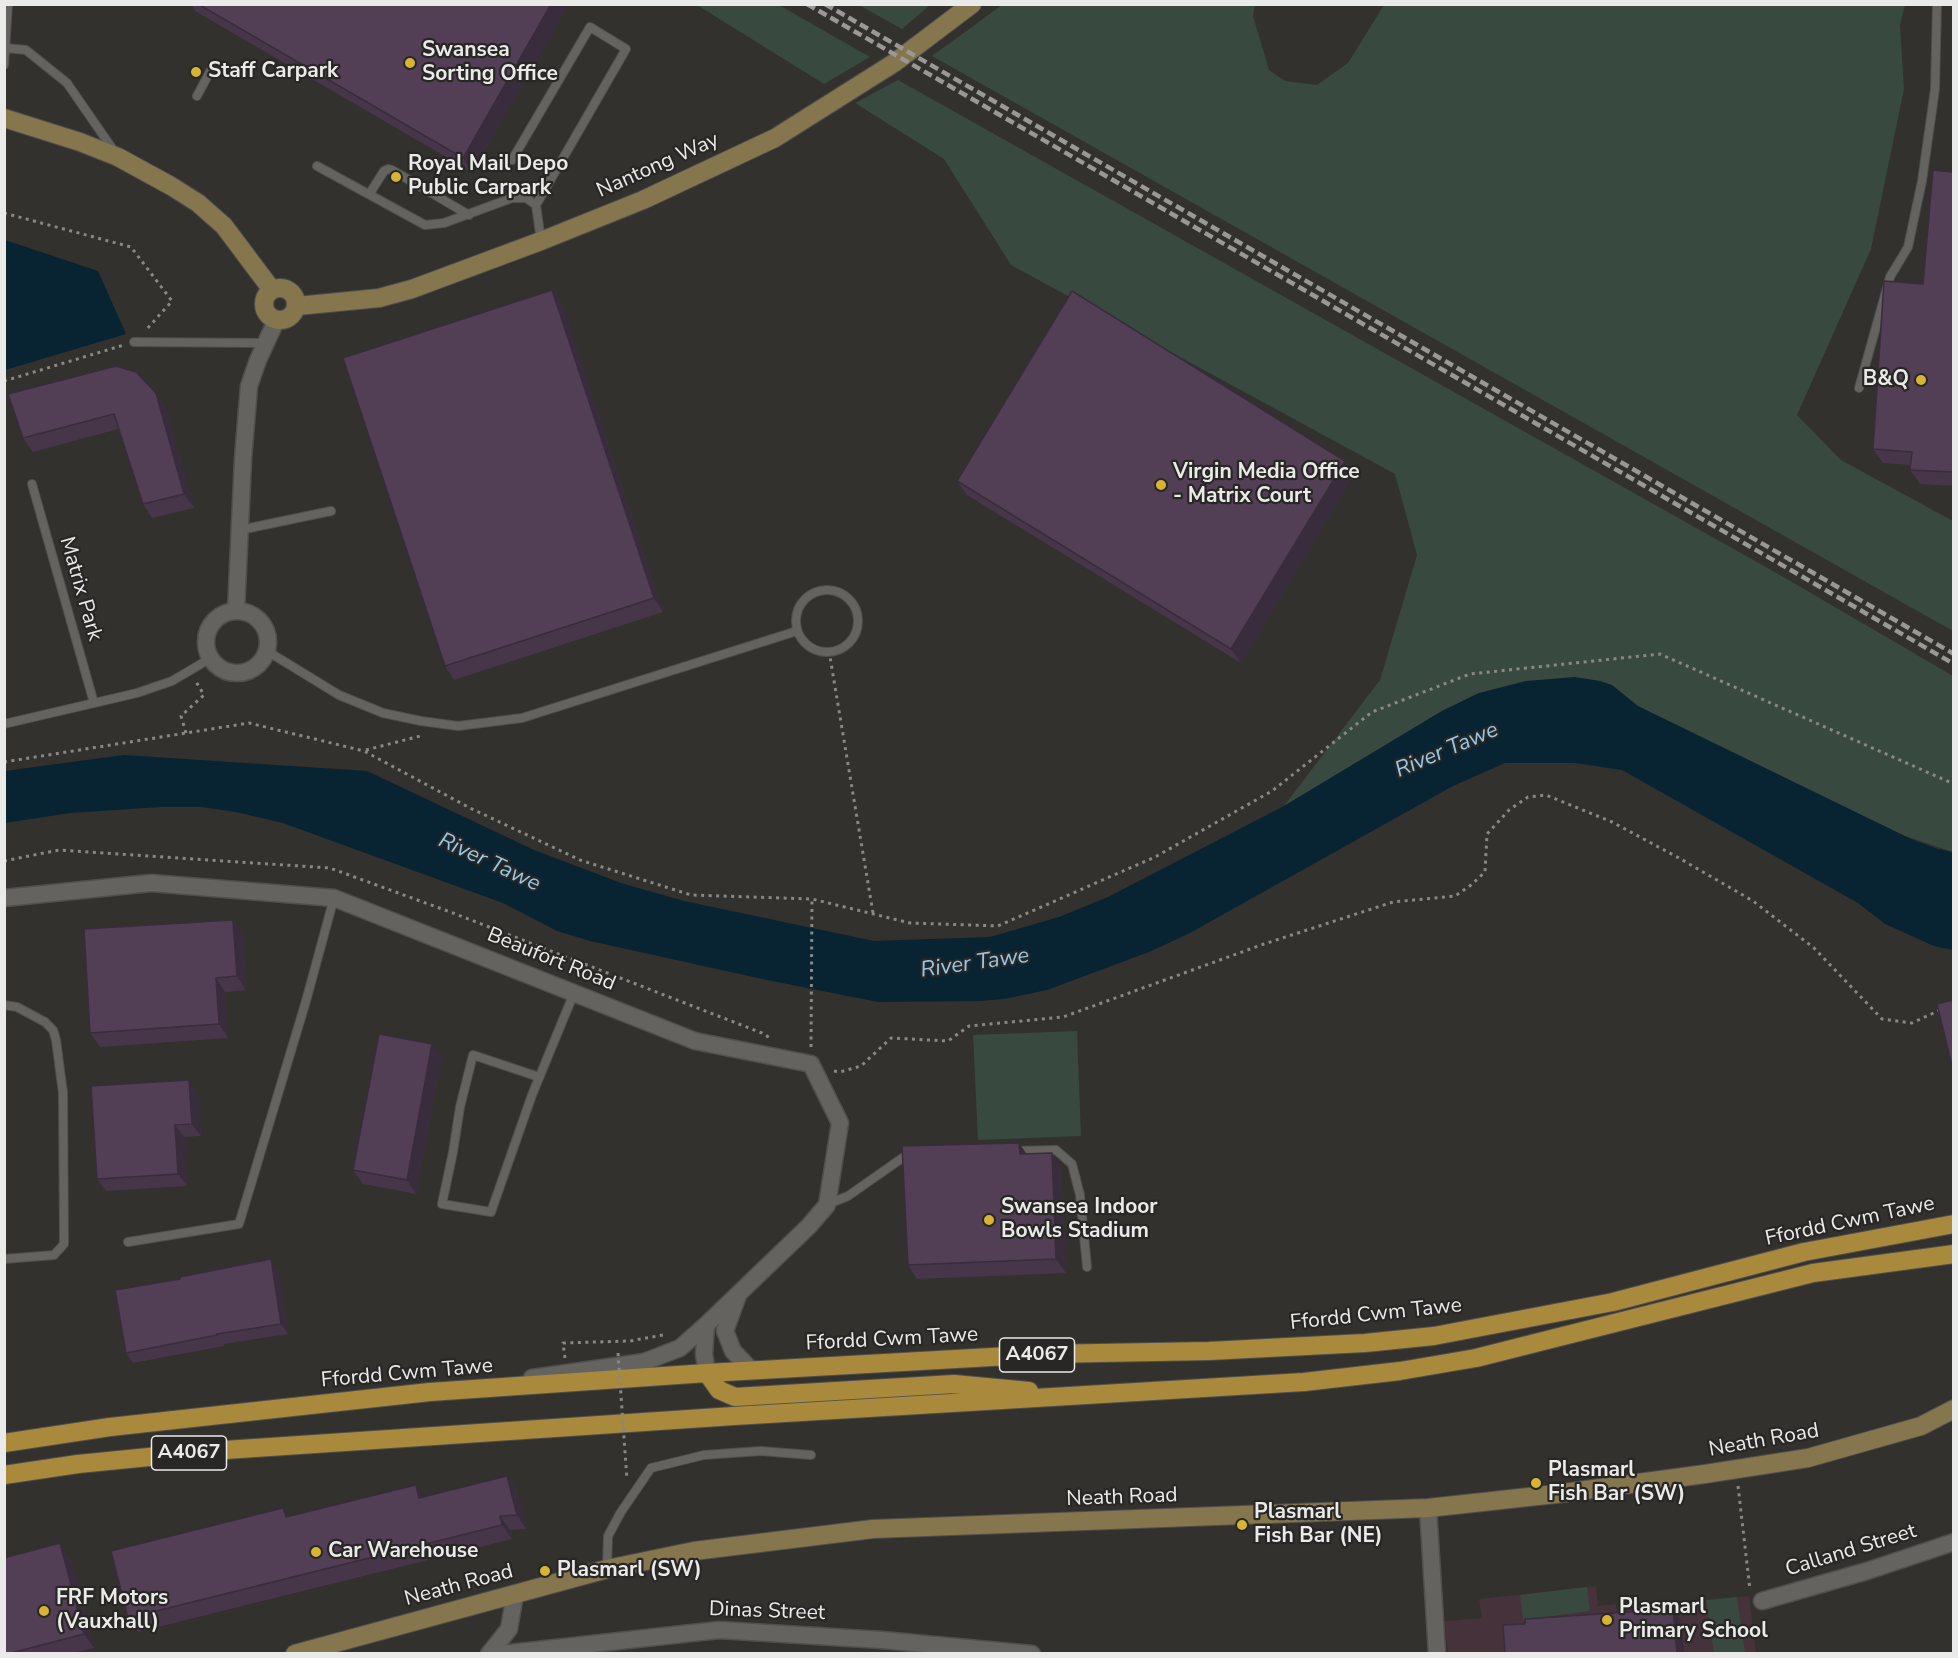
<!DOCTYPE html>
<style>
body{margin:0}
#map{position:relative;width:1958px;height:1658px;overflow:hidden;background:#32312e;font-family:"Nunito Sans",sans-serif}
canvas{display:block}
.frame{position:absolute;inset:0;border:6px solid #eaeae8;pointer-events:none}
</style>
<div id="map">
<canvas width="1958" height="1658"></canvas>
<div class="frame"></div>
</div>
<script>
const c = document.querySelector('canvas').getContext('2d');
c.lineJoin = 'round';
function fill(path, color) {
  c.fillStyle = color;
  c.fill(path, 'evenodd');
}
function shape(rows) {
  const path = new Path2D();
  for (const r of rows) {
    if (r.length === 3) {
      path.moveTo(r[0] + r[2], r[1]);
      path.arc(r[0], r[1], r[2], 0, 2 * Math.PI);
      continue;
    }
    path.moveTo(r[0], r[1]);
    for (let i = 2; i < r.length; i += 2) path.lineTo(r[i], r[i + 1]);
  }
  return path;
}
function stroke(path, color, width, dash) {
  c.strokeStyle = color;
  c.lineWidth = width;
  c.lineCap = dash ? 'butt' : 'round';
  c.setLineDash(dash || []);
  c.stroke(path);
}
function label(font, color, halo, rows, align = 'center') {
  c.font = font + ' "Nunito Sans",sans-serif';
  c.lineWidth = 4.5;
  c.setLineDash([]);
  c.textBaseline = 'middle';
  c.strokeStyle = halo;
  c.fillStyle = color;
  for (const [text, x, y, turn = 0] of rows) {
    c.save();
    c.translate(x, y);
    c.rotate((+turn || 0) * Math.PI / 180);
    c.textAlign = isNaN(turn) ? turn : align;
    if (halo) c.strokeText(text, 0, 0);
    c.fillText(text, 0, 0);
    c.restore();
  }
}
fill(shape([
 [1596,1586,1598,1606,1616,1604,1617,1611,1749,1596,1756,1653,1448,1653,1444,1621,1482,1618,1479,1599]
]), '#45323b');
fill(shape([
 [697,5,779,5,870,57,824,84],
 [859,5,930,5,902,29],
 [1002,5,1255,5,1253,16,1269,70,1285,81,1317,85,1348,63,1384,5,1905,5,1900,25,1904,89,1871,249,1797,415,1841,460,1953,521,1953,631,932,56],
 [898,80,1780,575,1953,676,1953,852,1479,693,1442,711,1284,806,1380,680,1417,555,1395,474,1011,265,944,159,855,103],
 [1077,1031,1081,1136,978,1140,973,1035],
 [1587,1587,1590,1611,1523,1620,1520,1595],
 [1737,1597,1745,1653,1714,1653,1706,1600]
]), '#384940');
fill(shape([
 [5,240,98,271,126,334,5,370],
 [1575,677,1600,681,1612,685,1638,706,1911,839,1938,849,1953,852,1953,950,1934,946,1885,924,1858,903,1622,770,1575,763,1505,763,1453,786,1188,934,1149,952,1047,990,1004,999,980,1001,878,1002,767,980,590,941,557,931,503,903,283,823,236,812,201,807,160,807,70,813,5,823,5,771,124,755,367,771,534,850,621,883,684,901,874,941,990,937,1059,917,1108,897,1284,806,1442,711,1479,693,1526,681]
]), '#082332');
const lane = shape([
 [6,48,26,50,67,83,114,151],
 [4,65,8,4],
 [197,96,214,64],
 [512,160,590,27,626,49,536,205],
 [317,166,425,225,444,223,512,198,526,198,536,205,541,241],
 [370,193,384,171,388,169,392,170,469,215],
 [134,342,265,343],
 [1859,388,1890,277,1908,247,1922,181,1935,89,1937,4],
 [32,484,94,703],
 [240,530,331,511],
 [827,621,31],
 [267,651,339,695,383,713,421,721,458,726,522,718,797,631],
 [4,724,137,693,172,681,211,658],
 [4,1005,17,1007,45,1022,53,1030,56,1040,63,1093,64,1244,54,1255,4,1259],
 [539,1077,473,1055,460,1107,453,1152,442,1204,491,1212,532,1095,574,993],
 [1013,1151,1056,1150,1072,1164,1080,1195,1087,1267],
 [828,1204,848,1196,908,1154,911,1154],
 [128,1242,239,1224,306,1001,334,898],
 [607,1569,608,1536,621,1512,651,1468,704,1455,761,1451,811,1455]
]);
const street = shape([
 [236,611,243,459,249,386,258,360,276,321],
 [237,642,31],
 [4,898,151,883,334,898,695,1041,811,1064,840,1123,827,1205,809,1226,706,1325,704,1354,707,1373],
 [737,1298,725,1331,733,1351,752,1371],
 [532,1378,644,1362,680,1348,706,1325],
 [1428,1508,1437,1654],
 [1762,1601,1867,1571,1954,1542],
 [489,1654,509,1629,515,1594],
 [501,1654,719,1630,882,1640,1032,1654]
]);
const secondary = shape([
 [4,118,80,142,118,157,171,186,198,203,224,226,272,290],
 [280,304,16],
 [297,306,379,298,412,289,541,241,643,200,775,138,894,63,972,4],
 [295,1654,607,1569,694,1551,873,1529,1428,1508,1556,1494,1705,1474,1808,1458,1921,1426,1954,1409]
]);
const primary = shape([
 [707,1373,719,1390,735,1397,954,1384,1029,1391],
 [4,1443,110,1427,430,1392,707,1373,1045,1354,1209,1351,1365,1343,1434,1336,1613,1302,1804,1252,1954,1224],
 [4,1475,78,1464,210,1451,734,1416,1304,1382,1400,1371,1476,1358,1813,1273,1954,1254]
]);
stroke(lane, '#504f4d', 10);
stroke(street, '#504f4d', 19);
stroke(secondary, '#504f4d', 20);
stroke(primary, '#504f4d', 20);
stroke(shape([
 [4,213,131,247,172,301,146,330],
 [4,381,124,345],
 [829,651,873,913],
 [186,733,181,716,204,695,195,680],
 [366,750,424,735],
 [4,762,249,723,364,751,470,808,580,860,691,895,812,899,910,923,998,926,1155,857,1272,791,1372,712,1470,674,1660,654,1954,784],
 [4,861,59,850,330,868,453,913,762,1033,770,1038],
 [811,1047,812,899],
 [834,1071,840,1072,861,1066,891,1038,948,1041,969,1026,1063,1017,1264,944,1393,902,1455,896,1471,885,1485,872,1487,834,1509,810,1528,797,1546,795,1612,822,1679,858,1753,901,1814,948,1882,1019,1912,1023,1942,1009],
 [565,1358,563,1343,630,1341,663,1335],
 [1738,1486,1750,1590]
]), '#888885', 3, [3, 4.5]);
stroke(lane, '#646360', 8);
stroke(street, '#646360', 16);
stroke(secondary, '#86764e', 18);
stroke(primary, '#a9893c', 18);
stroke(shape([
 [807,4,1954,664],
 [825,4,1954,654]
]), '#999896', 4.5, [9, 4.5]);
stroke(shape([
 [618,1353,627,1480]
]), '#888885', 3, [3, 4.5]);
fill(shape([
 [191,4,569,4,472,172,195,11],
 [1953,172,1953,486,1920,484,1910,470,1911,465,1883,463,1873,449,1923,284],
 [552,290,562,303,663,612,454,680,445,666],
 [156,393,165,406,194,508,152,518,143,504,118,429,33,452,23,438],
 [1345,461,1354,474,1241,663,967,495,957,481],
 [233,920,243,934,246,990,225,992,228,1038,100,1047,90,1033],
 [442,1057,416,1194,363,1184,353,1170],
 [198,1092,201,1136,184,1137,187,1186,106,1191,97,1179],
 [1027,1153,1061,1166,1066,1273,917,1279,908,1265],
 [278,1269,288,1334,224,1344,224,1346,133,1363,126,1353],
 [507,1476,517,1490,526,1529,510,1530,512,1539,138,1632,128,1618,289,1517,424,1497],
 [70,1557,94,1648,73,1653,4,1653]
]), '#473649');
fill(shape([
 [551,4,569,4,472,172,463,158],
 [552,290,562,303,663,612,654,598],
 [156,393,165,406,194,508,184,494],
 [1345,461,1354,474,1241,663,1231,649],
 [233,920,243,934,246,990,237,976],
 [216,978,225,992,228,1038,219,1024],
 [432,1044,442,1057,416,1194,407,1180],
 [189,1080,198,1092,201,1136,192,1124],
 [175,1125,184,1137,187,1186,178,1174],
 [1019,1143,1029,1157,1020,1154],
 [1052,1153,1061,1166,1066,1273,1056,1259],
 [271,1259,278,1269,288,1334,281,1324],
 [507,1476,517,1490,526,1529,517,1515],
 [416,1485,426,1499,419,1498],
 [283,1508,293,1522,286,1517],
 [500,1516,510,1530,512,1539,502,1525],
 [60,1543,70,1557,94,1648,84,1634],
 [1673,1609,1680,1619,1684,1653,1677,1653]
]), '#392c3c');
const building = shape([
 [198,4,551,4,463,158,198,4],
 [1933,170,1953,172,1953,472,1910,470,1912,452,1873,449,1884,281,1923,284,1933,170],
 [552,290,654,598,445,666,343,358,552,290],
 [1072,291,1345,461,1231,649,957,481,1072,291],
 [116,366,136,372,156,393,184,494,143,504,114,414,23,438,8,394,116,366],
 [233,920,237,976,216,978,219,1024,90,1033,84,929,233,920],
 [1953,1000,1953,1070,1937,1004,1953,1000],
 [379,1034,432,1044,407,1180,353,1170,379,1034],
 [189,1080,192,1124,175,1125,178,1174,97,1179,91,1086,189,1080],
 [1019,1143,1020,1154,1052,1153,1056,1259,908,1265,902,1146,1019,1143],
 [271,1259,281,1324,217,1334,217,1335,126,1353,115,1290,180,1279,180,1277,271,1259],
 [507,1476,517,1515,500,1516,502,1525,128,1618,111,1551,283,1508,286,1517,416,1485,419,1498,507,1476],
 [60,1543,84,1634,11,1653,4,1653,4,1558,60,1543],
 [1673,1609,1677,1653,1505,1653,1503,1625,1525,1624,1525,1619,1673,1609]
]);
fill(building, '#523f55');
stroke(building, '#392c3c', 1.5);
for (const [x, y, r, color] of [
 [410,63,6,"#d7b434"],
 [196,72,6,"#d7b434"],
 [396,177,6,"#d7b434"],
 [1921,380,6,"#d7b434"],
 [1161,485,6,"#d7b434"],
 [989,1220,6,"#d7b434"],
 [1536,1483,6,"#d7b434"],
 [1242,1525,6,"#d7b434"],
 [316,1552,6,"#d7b434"],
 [545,1571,6,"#d7b434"],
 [44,1611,6,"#d7b434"],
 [1607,1620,6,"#d7b434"]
]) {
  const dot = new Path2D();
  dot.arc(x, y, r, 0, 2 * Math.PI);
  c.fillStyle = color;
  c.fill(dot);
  stroke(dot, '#282725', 2);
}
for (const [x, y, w] of [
 [1037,1355,75],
 [189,1453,75]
]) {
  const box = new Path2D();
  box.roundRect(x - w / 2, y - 17, w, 34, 4.5);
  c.fillStyle = '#282725';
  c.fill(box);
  stroke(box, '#eaeae8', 1.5);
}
label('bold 20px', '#eaeae8', null, [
 ["A4067",1037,1355],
 ["A4067",189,1453]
]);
label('bold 21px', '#eaeae8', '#282725', [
 ["Swansea",422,51],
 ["Sorting Office",422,75],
 ["Staff Carpark",208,72],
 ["Royal Mail Depo",408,165],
 ["Public Carpark",408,189],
 ["B&Q",1909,380,"right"],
 ["Virgin Media Office",1173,473],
 ["- Matrix Court",1173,497],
 ["Swansea Indoor",1001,1208],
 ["Bowls Stadium",1001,1232],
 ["Plasmarl",1548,1471],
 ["Fish Bar (SW)",1548,1495],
 ["Plasmarl",1254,1513],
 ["Fish Bar (NE)",1254,1537],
 ["Car Warehouse",328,1552],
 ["Plasmarl (SW)",557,1571],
 ["FRF Motors",56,1599],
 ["(Vauxhall)",56,1623],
 ["Plasmarl",1619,1608],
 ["Primary School",1619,1632]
], 'left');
label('21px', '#eaeae8', '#282725', [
 ["Nantong Way",658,166,-24],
 ["Matrix Park",80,589,74],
 ["Beaufort Road",551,960,22],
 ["Ffordd Cwm Tawe",1850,1222,-12],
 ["Ffordd Cwm Tawe",1376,1315,-6],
 ["Ffordd Cwm Tawe",892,1340,-3],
 ["Ffordd Cwm Tawe",407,1374,-5],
 ["Neath Road",1764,1441,-10],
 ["Neath Road",1122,1498,-2],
 ["Calland Street",1851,1551,-17],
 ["Neath Road",459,1586,-15],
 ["Dinas Street",767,1612,2]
]);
label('italic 22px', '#94caeb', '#282725', [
 ["River Tawe",1447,751,-23],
 ["River Tawe",489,863,25],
 ["River Tawe",975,964,-8]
]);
</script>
